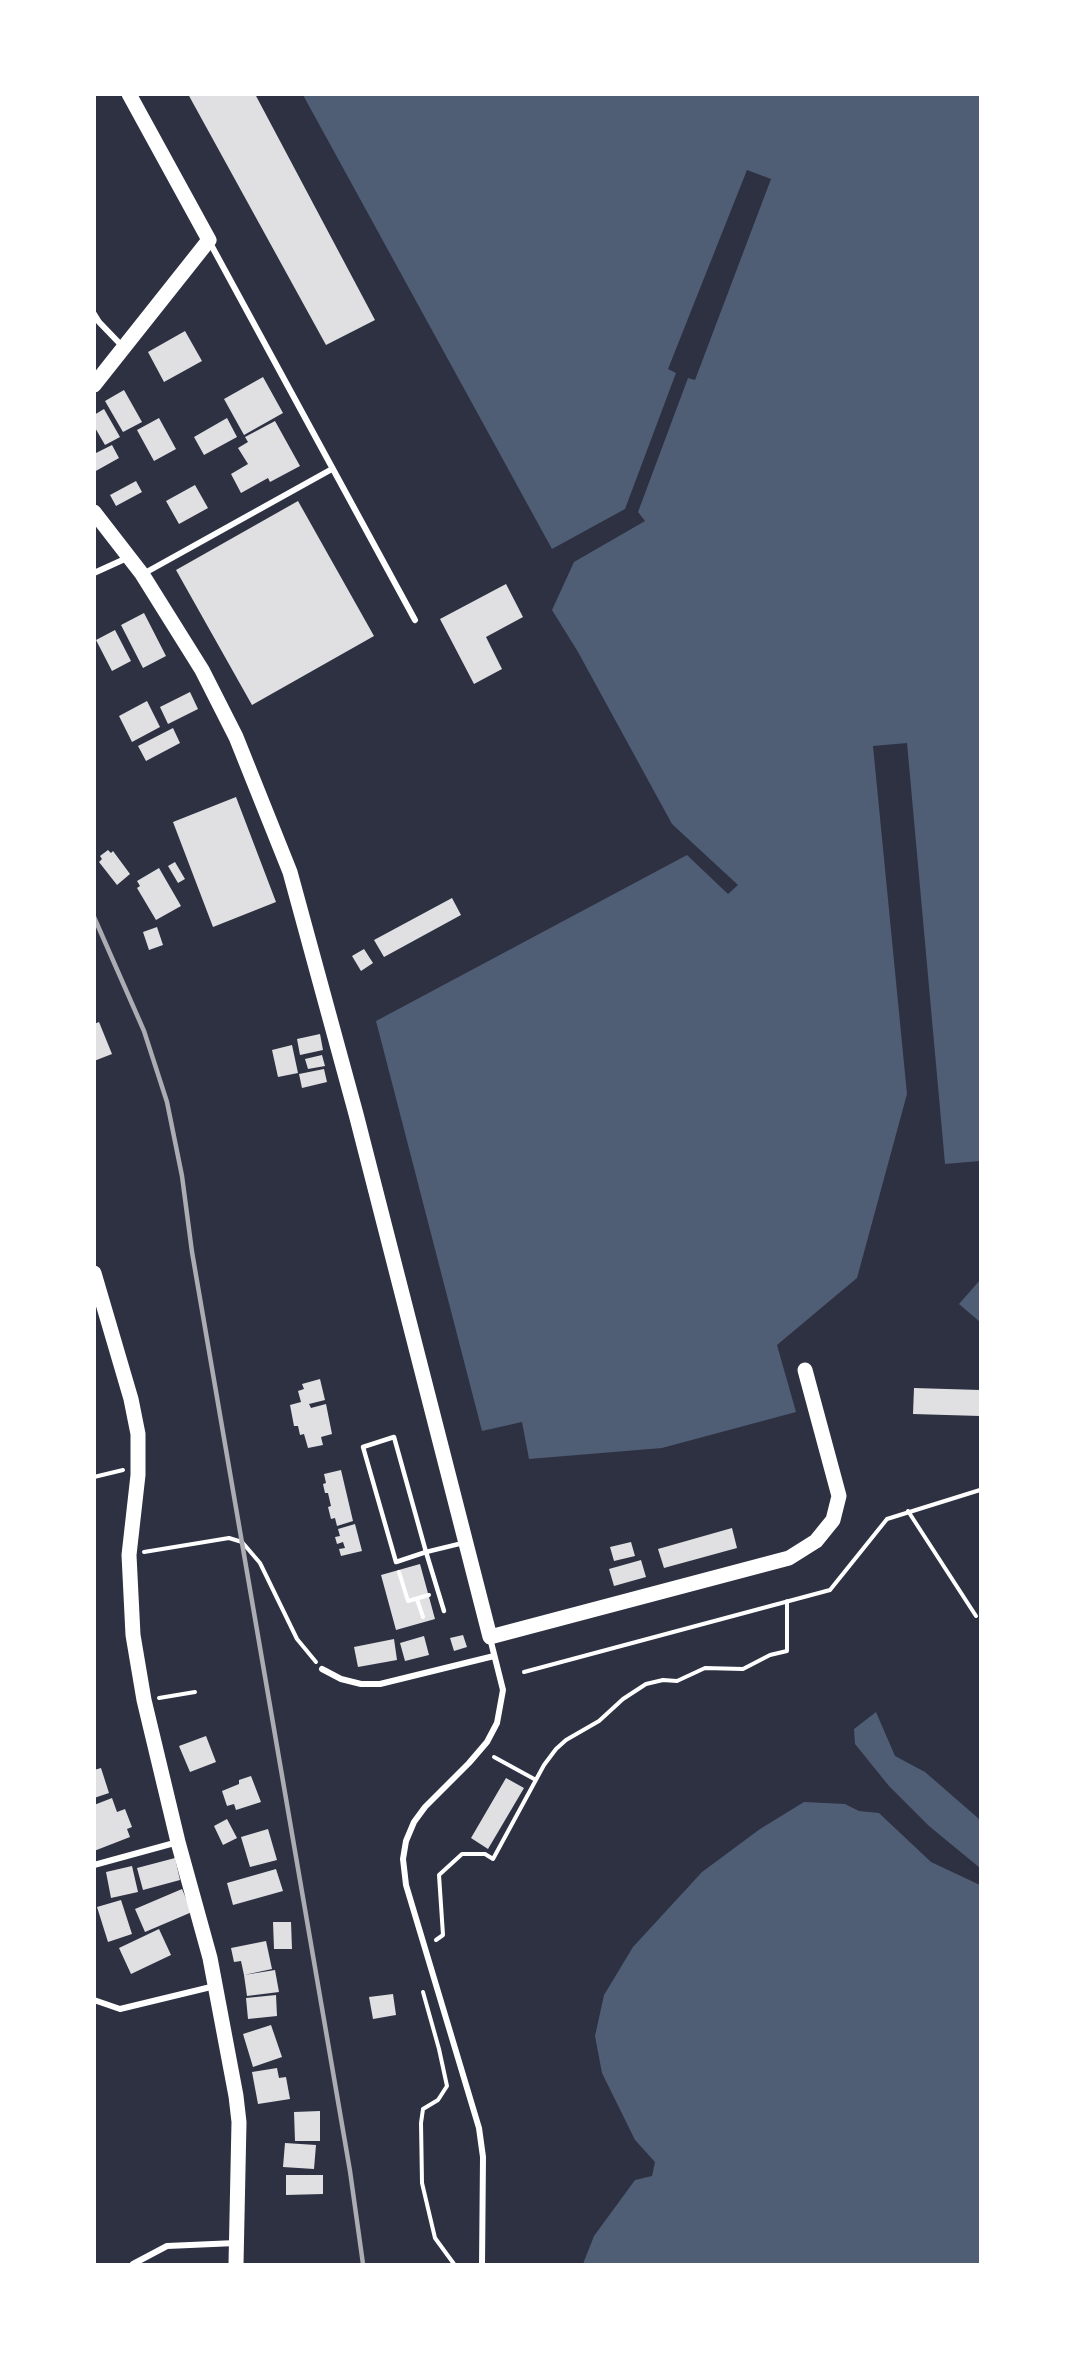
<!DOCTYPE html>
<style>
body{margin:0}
#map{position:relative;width:1075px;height:2359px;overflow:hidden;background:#2d3142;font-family:"Fira Sans Condensed",sans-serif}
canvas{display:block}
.frame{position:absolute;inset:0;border:96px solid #fff;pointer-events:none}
</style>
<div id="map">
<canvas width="1075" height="2359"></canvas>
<div class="frame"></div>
</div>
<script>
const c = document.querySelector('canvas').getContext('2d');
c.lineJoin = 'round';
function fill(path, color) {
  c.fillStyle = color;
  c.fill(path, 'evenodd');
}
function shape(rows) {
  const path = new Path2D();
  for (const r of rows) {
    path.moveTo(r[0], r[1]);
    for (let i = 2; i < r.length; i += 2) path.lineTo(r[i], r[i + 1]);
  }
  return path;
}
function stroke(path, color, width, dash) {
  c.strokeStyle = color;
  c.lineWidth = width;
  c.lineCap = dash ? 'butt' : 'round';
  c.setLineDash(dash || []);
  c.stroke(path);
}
fill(shape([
 [303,95,980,95,980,1161,945,1164,907,743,873,746,907,1094,857,1278,777,1345,796,1412,662,1448,529,1459,522,1422,482,1431,376,1021,687,855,728,894,738,885,672,824,578,652,552,610,574,562,645,521,638,512,688,378,695,380,771,179,747,170,668,369,676,373,625,509,552,549],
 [980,1280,980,1322,959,1304],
 [876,1712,895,1756,925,1772,978,1818,980,1822,980,1868,929,1826,889,1786,855,1744,854,1729],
 [804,1802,845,1804,859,1811,879,1813,931,1862,980,1885,980,2264,583,2264,594,2236,635,2180,652,2176,655,2162,635,2140,602,2073,595,2036,604,1995,633,1947,702,1872,760,1829]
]), '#4f5d75');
fill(shape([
 [188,94,255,94,375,320,326,345],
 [185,331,202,361,164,382,148,352],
 [263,377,283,413,244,435,224,399],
 [124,390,142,422,123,432,105,401],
 [104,409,120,437,105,445,94,426,94,415],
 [159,418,176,449,154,461,137,430],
 [227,418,237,437,204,455,194,437],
 [275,421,300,466,270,482,268,478,241,493,231,474,248,464,238,448,248,442,245,437],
 [112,445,119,458,94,472,94,454],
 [136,481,142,492,116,506,110,495],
 [195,485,208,508,179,524,166,501],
 [298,501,374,636,252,705,176,570],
 [506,584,523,617,486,637,502,669,474,684,440,619],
 [144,613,166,656,143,668,121,625],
 [115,630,131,661,112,671,96,640],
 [190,692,198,709,168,724,160,707],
 [147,701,160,727,132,742,119,716],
 [173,728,180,743,146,761,138,746],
 [236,797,276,902,213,927,173,822],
 [108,850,111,853,113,851,130,874,117,885,99,862,102,859,100,856],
 [175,862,185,879,178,883,168,866],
 [159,868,181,906,156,920,137,888,140,886,137,881],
 [452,898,461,915,384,957,374,940],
 [157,927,163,945,149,950,143,932],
 [364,949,373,963,361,971,352,956],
 [99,1022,112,1054,94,1061,94,1024],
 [320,1034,323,1050,300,1055,297,1039],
 [292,1045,298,1073,278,1077,272,1050],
 [322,1055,325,1066,308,1069,305,1059],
 [324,1069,327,1082,302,1088,299,1074],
 [320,1379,325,1400,309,1404,311,1408,326,1404,332,1434,321,1437,323,1445,308,1448,304,1434,300,1435,298,1426,294,1426,290,1405,301,1402,298,1391,304,1389,302,1384],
 [914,1388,980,1390,980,1416,913,1414],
 [341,1470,353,1521,337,1526,335,1518,331,1519,328,1507,331,1506,328,1493,325,1493,323,1484,326,1483,324,1474],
 [355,1524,362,1551,341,1556,339,1549,345,1548,343,1542,337,1544,335,1537,340,1536,338,1529],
 [732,1528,737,1548,664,1568,658,1549],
 [631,1542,635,1556,614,1561,610,1547],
 [641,1560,646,1577,614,1586,609,1569],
 [420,1564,435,1619,396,1630,381,1575],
 [463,1635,467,1647,454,1651,450,1638],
 [424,1636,429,1655,405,1661,400,1643],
 [394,1639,397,1660,358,1667,354,1647],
 [206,1736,216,1762,190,1772,179,1746],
 [101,1768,109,1793,94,1798,94,1770],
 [251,1776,261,1802,236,1810,234,1804,227,1806,222,1791,239,1784,239,1780],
 [506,1778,524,1788,488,1849,471,1838],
 [112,1798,117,1812,125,1809,132,1827,127,1829,130,1837,94,1851,94,1805],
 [227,1819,237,1838,223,1845,214,1826],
 [268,1829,277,1860,250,1867,241,1837],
 [175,1858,180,1880,143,1890,137,1868],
 [132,1866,138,1892,111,1898,106,1872],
 [276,1869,283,1891,233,1905,227,1883],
 [182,1889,192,1912,145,1932,135,1909],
 [121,1900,132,1934,108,1942,97,1907],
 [273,1922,291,1922,292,1949,274,1949],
 [159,1929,171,1955,131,1974,119,1948],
 [266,1941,272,1969,244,1975,241,1961,234,1962,231,1948],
 [275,1970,279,1992,247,1996,244,1975],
 [393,1994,396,2015,373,2019,369,1997],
 [276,1995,277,2016,248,2019,246,1998],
 [271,2025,282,2057,253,2067,243,2034],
 [277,2068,279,2078,286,2077,290,2099,258,2104,252,2072],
 [320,2111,320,2141,295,2141,294,2112],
 [285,2143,316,2145,314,2169,283,2167],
 [286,2175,323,2175,323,2194,286,2195]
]), '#e0e0e3');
stroke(shape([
 [94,1477,123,1470],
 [908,1511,976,1616],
 [144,1552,229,1538,242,1542,260,1563,297,1639,316,1662],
 [399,1572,408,1601,429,1595],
 [417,1599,423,1617],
 [524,1672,830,1590,887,1519,980,1490],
 [159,1698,195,1692],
 [494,1757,536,1780],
 [436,1940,443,1935,439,1875,462,1854,485,1854,493,1859,544,1765,556,1749,566,1740,599,1721,623,1699,646,1684,663,1680,677,1681,705,1668,743,1669,770,1655,787,1651,787,1601],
 [423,1992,439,2049,447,2086,438,2100,423,2109,421,2123,422,2183,435,2238,454,2264]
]), '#fff', 4);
stroke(shape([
 [394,1437,426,1552,396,1562,363,1447,394,1437],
 [444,1611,426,1552,463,1543]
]), '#fff', 4.5);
stroke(shape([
 [209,241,415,620],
 [94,314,99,322,124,348],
 [94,573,127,558],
 [143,574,332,469],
 [322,1669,341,1679,361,1684,380,1684,494,1656],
 [94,1865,178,1842],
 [94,2000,120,2009,215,1986],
 [133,2264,167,2246,236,2243],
 [482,2264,483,2157,479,2128,406,1885,403,1859,406,1841,414,1822,425,1807,469,1763,487,1742,497,1723,503,1690,490,1638]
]), '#fff', 6);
stroke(shape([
 [94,385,209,240,129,94],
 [94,512,142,574,202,670,236,737,290,872,356,1114,490,1637,789,1558,816,1541,833,1520,839,1496,805,1370],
 [94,1273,131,1399,138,1434,138,1475,129,1555,133,1635,144,1700,178,1842,210,1958,236,2096,239,2122,236,2264]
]), '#fff', 15);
stroke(shape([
 [94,917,144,1031,167,1102,182,1176,192,1252,350,2171,363,2264]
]), '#abadb3', 4.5);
</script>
